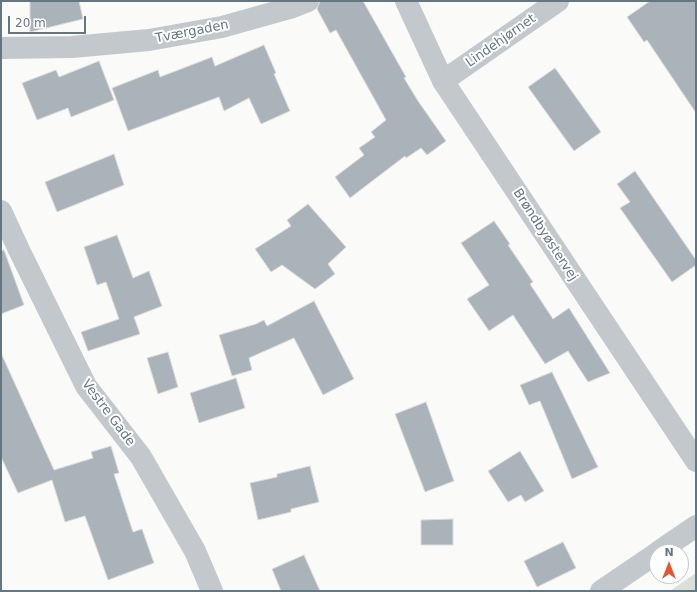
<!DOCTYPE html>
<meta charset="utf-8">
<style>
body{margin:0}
#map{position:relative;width:697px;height:592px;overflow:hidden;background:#fafaf8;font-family:"DejaVu Sans",sans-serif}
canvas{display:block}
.frame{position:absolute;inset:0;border:2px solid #657683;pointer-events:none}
.north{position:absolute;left:649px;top:544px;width:40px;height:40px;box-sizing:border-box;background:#fff;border:1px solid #c1c8cd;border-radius:50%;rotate:0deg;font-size:11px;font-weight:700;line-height:16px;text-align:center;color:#657683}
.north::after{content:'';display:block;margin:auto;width:14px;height:18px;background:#e4572e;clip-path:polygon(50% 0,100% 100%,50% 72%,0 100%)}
.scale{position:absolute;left:8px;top:16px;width:78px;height:18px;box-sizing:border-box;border:2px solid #657683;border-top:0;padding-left:5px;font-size:12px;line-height:14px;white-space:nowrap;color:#657683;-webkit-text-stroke:3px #fff;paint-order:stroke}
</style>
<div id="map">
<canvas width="697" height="592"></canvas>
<div class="frame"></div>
<div class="north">N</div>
<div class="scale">20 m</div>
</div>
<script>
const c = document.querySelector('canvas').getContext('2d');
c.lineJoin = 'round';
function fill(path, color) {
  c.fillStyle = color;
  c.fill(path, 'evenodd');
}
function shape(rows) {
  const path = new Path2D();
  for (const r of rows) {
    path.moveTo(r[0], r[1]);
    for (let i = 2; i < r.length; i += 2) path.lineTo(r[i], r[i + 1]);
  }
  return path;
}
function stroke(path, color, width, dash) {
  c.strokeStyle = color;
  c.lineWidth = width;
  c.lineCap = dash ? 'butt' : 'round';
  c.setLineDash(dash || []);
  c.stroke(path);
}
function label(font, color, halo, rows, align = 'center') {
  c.font = font + ' "DejaVu Sans",sans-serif';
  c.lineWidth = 4;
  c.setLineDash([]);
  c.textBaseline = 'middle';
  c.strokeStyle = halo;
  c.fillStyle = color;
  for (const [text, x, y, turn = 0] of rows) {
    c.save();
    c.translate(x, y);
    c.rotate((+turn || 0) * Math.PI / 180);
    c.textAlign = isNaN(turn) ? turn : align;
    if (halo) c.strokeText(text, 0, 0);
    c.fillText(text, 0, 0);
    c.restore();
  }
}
fill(shape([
 [696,573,696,591,670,591]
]), '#dadfd7');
const building = shape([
 [30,1,79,1,83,19,30,32,30,1],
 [320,1,363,1,406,77,404,78,418,101,446,141,427,155,421,148,406,158,405,156,350,198,335,177,364,155,359,148,375,137,371,132,386,120,336,30,330,33,317,9,320,1],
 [650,1,696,1,696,113,647,40,644,42,627,17,650,1],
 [264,45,276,73,274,74,290,111,261,124,249,98,224,111,219,97,128,131,112,88,158,70,160,77,212,57,215,66,264,45],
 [99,61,114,100,71,117,68,108,37,120,22,83,56,70,59,77,99,61],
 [555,68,601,132,574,151,528,87,555,68],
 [114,154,124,185,57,212,45,182,114,154],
 [635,171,696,260,696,265,672,282,620,208,630,202,617,184,635,171],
 [308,204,346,247,328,264,335,274,315,289,282,265,271,272,255,249,291,226,287,220,308,204],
 [494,221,510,244,508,245,533,282,530,284,553,319,569,308,610,373,588,382,568,351,545,364,513,315,489,331,467,299,489,285,461,243,494,221],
 [117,235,133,278,149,271,162,306,134,317,140,334,88,351,81,332,119,319,106,282,97,285,84,247,117,235],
 [4,250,24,305,1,314,1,251,4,250],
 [314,301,354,379,323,395,294,338,249,358,252,370,232,376,219,335,256,324,264,320,267,326,314,301],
 [168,352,178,387,158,394,147,358,168,352],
 [1,353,54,470,93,458,91,452,111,446,119,473,114,474,133,532,142,529,154,563,108,580,85,516,65,522,52,480,18,493,1,457,1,353],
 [552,372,598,467,572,479,540,401,529,405,520,385,552,372],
 [236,378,245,408,199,423,190,393,236,378],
 [426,402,454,481,425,492,395,414,426,402],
 [520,451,544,491,525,502,521,495,508,502,488,471,520,451],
 [310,466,319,502,291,509,291,512,258,520,250,483,277,477,277,474,310,466],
 [453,519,453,545,421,545,421,520,453,519],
 [563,542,576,568,537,587,524,561,563,542],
 [304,555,320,591,281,591,272,569,304,555]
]);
fill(building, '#aab3b9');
stroke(building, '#dcdcda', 1);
stroke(shape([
 [406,1,443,81,696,461],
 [1,48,72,47,149,40,222,27,290,8,308,1],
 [443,81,558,1],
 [1,211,19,250,86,386,141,457,195,551,212,591]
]), '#c3c8cc', 22);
stroke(shape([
 [658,552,696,526],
 [601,591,657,553]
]), '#c3c8cc', 22);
label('13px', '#657683', '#fff', [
 ["Tværgaden",192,32,-11],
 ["Lindehjørnet",501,41,-35],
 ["Brøndbyøstervej",545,235,57],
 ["Vestre Gade",108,413,53]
]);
</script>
